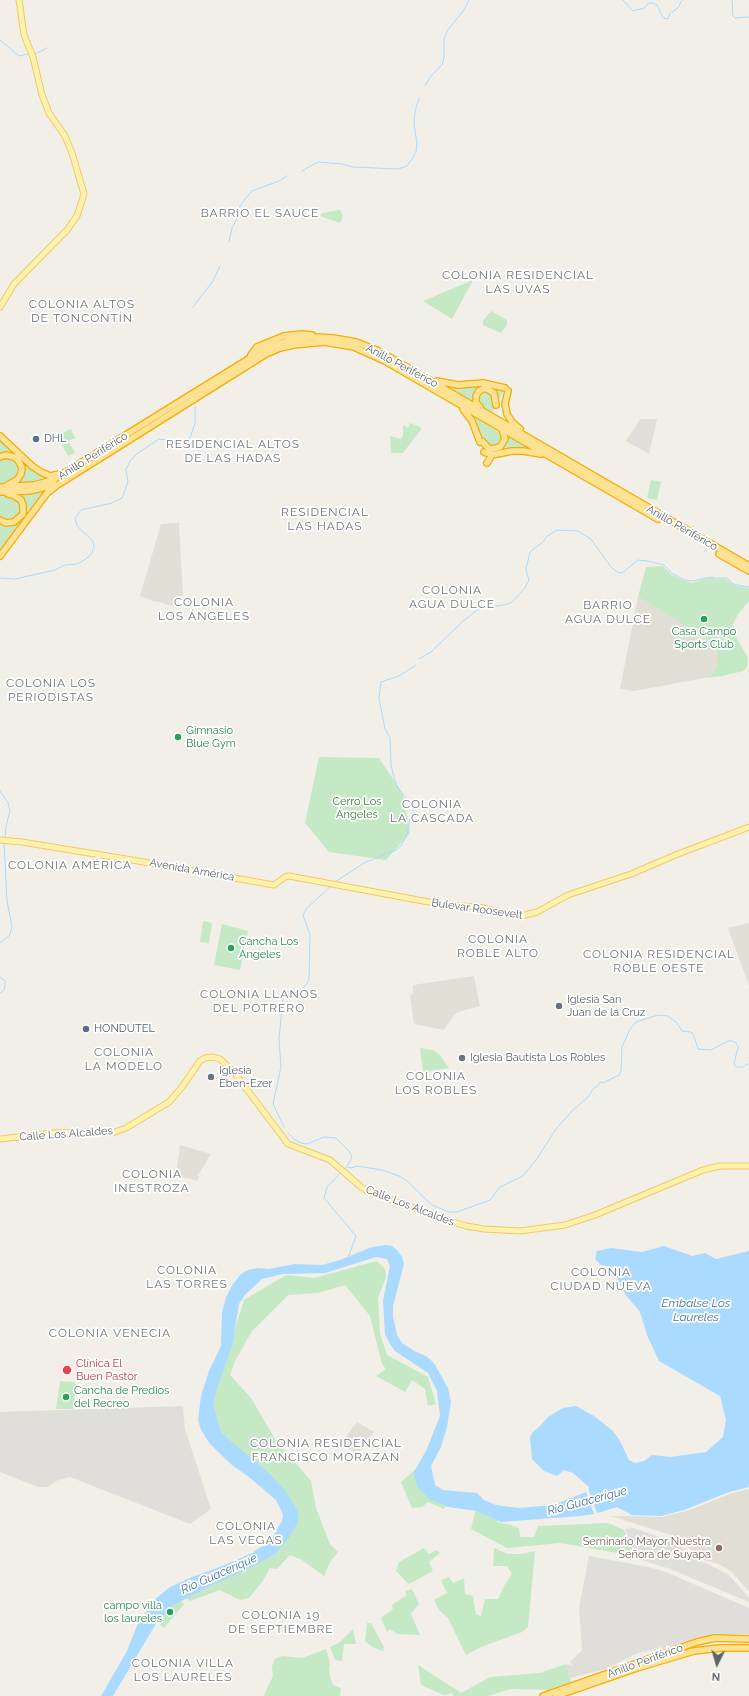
<!DOCTYPE html>
<meta charset="utf-8">
<style>
body{margin:0}
#map{position:relative;width:749px;height:1696px;overflow:hidden;background:#f1efe8;font-family:Raleway,sans-serif}
canvas{display:block}
.north{position:absolute;left:697px;top:1644px;width:40px;height:40px;-webkit-text-stroke:3px #fff;paint-order:stroke;rotate:185deg;font-size:11px;font-weight:700;line-height:16px;text-align:center;color:#5f6368}
.north::after{content:'';display:block;margin:auto;width:14px;height:18px;background:#5f6368;clip-path:polygon(50% 0,100% 100%,50% 72%,0 100%)}
</style>
<div id="map">
<canvas width="749" height="1696"></canvas>
<div class="north">N</div>
</div>
<script>
const c = document.querySelector('canvas').getContext('2d');
c.lineJoin = 'round';
function fill(path, color) {
  c.fillStyle = color;
  c.fill(path, 'evenodd');
}
function shape(rows) {
  const path = new Path2D();
  for (const r of rows) {
    path.moveTo(r[0], r[1]);
    for (let i = 2; i < r.length; i += 2) path.lineTo(r[i], r[i + 1]);
  }
  return path;
}
function stroke(path, color, width, dash) {
  c.strokeStyle = color;
  c.lineWidth = width;
  c.lineCap = dash ? 'butt' : 'round';
  c.setLineDash(dash || []);
  c.stroke(path);
}
function label(font, color, halo, rows, align = 'center') {
  c.font = font + ' Raleway,sans-serif';
  c.lineWidth = 3.5;
  c.setLineDash([]);
  c.textBaseline = 'middle';
  c.strokeStyle = halo;
  c.fillStyle = color;
  for (const [text, x, y, turn = 0] of rows) {
    c.save();
    c.translate(x, y);
    c.rotate((+turn || 0) * Math.PI / 180);
    c.textAlign = isNaN(turn) ? turn : align;
    if (halo) c.strokeText(text, 0, 0);
    c.fillText(text, 0, 0);
    c.restore();
  }
}
fill(shape([
 [640,419,657,419,649,454,626,441],
 [183,1406,185,1429,211,1509,190,1524,70,1477,58,1480,47,1487,38,1487,0,1472,0,1412],
 [633,1528,674,1542,701,1561,728,1574,749,1598,749,1602,670,1569,638,1559,625,1529],
 [589,1556,648,1567,666,1572,749,1608,749,1634,714,1634,660,1651,661,1645,658,1649,638,1653,605,1669,570,1678,566,1664,573,1666,570,1662,582,1650,579,1608]
]), '#e0deda');
fill(shape([
 [179,523,183,596,175,597,175,607,159,602,153,601,140,596,161,524],
 [638,597,710,641,719,659,718,665,713,673,705,678,634,691,620,689],
 [749,923,749,986,728,928],
 [474,976,480,1006,458,1012,454,1015,444,1030,414,1024,410,995,413,993,413,985],
 [180,1145,211,1154,200,1172,197,1175,199,1177,197,1181,176,1175],
 [357,1422,374,1432,358,1453,340,1445],
 [749,1489,749,1592,732,1572,719,1564,701,1559,677,1537,611,1516,662,1517,687,1511,733,1493]
]), '#e1ded6');
fill(shape([
 [57,1361,79,1365,78,1377,67,1377,54,1374]
]), '#fce8e6');
fill(shape([
 [340,210,343,216,340,223,320,216,322,213],
 [473,280,452,319,423,301],
 [491,311,507,320,507,325,501,333,483,325,483,321],
 [441,383,474,383,505,388,492,413,452,389,445,389],
 [474,418,485,422,502,435,507,432,513,438,527,446,532,446,535,452,523,451,492,455,484,452,471,419],
 [410,423,422,428,403,453,391,453,390,436,401,439,403,435,403,425,408,428],
 [71,429,75,438,68,441,75,453,68,456,62,445,65,442,59,445,55,436],
 [0,436,32,466,50,476,65,474,59,484,53,488,0,556],
 [651,480,661,482,657,500,647,498],
 [663,566,672,575,685,581,692,583,711,577,715,579,726,579,734,585,749,588,749,601,738,614,731,628,748,658,747,667,743,671,722,676,705,678,713,673,718,665,717,653,710,641,638,597,646,567],
 [319,757,379,758,403,794,410,833,386,860,329,852,305,823],
 [203,921,212,923,209,943,200,942],
 [222,924,248,931,240,970,214,965],
 [420,1048,433,1050,440,1055,449,1068,423,1072],
 [377,1261,385,1269,386,1277,378,1298,380,1334,387,1355,428,1377,436,1404,428,1406,425,1389,412,1380,405,1392,376,1376,386,1369,382,1364,370,1316,345,1285,318,1293,288,1295,252,1331,235,1361,230,1375,251,1398,275,1439,311,1481,316,1508,330,1544,338,1552,330,1562,324,1576,302,1560,290,1555,277,1569,270,1568,262,1582,249,1598,240,1600,220,1590,190,1601,180,1593,276,1551,296,1507,221,1445,209,1396,232,1338,244,1300,286,1275,314,1278],
 [60,1381,74,1382,76,1385,73,1409,56,1409],
 [417,1468,416,1482,425,1495,448,1502,444,1509,428,1502,422,1507,412,1508,401,1482],
 [476,1509,497,1515,497,1522,511,1525,519,1528,520,1537,534,1537,538,1526,608,1523,624,1530,635,1556,560,1543,507,1548,471,1529],
 [424,1548,429,1554,437,1550,440,1553,429,1562,433,1571,409,1584,396,1571,399,1562],
 [494,1548,508,1554,521,1554,535,1551,528,1627,522,1632,481,1647,466,1655,448,1618,439,1610,434,1600,447,1593,441,1580,449,1577,453,1583,464,1578,465,1594,473,1596,476,1614,481,1616,485,1599,498,1599,504,1586,512,1574,507,1566,493,1566],
 [412,1589,419,1604,411,1614,420,1635,397,1634,390,1629,387,1632,381,1618,393,1609,392,1605,407,1595,405,1591],
 [176,1596,184,1604,164,1628,156,1621],
 [367,1623,371,1623,384,1647,383,1651,372,1647,365,1641],
 [353,1629,356,1644,344,1644,342,1661,335,1660,330,1647,339,1643],
 [326,1649,330,1663,329,1669,331,1680,333,1685,341,1688,340,1696,266,1696,264,1695,273,1676,272,1666,275,1659,282,1656,302,1658],
 [566,1664,571,1682,548,1690,510,1689,488,1696,454,1696,452,1693,444,1695,421,1685,418,1665,461,1693,490,1677,540,1673]
]), '#c5e8c5');
fill(shape([
 [386,1245,392,1246,397,1250,402,1257,404,1264,393,1306,393,1316,397,1335,402,1343,414,1351,426,1356,434,1363,448,1388,451,1402,447,1427,441,1447,431,1466,435,1485,443,1490,477,1493,484,1500,496,1505,518,1508,553,1505,586,1492,594,1514,580,1516,501,1522,477,1511,448,1507,429,1499,417,1487,414,1472,426,1451,440,1416,437,1391,428,1373,395,1351,390,1344,385,1334,383,1301,390,1266,387,1259,376,1257,325,1273,283,1274,262,1279,245,1295,239,1304,232,1346,216,1391,213,1404,221,1433,270,1474,287,1493,298,1511,298,1522,288,1539,275,1554,246,1570,210,1586,172,1606,157,1622,113,1696,101,1696,127,1651,138,1623,155,1599,170,1587,192,1577,220,1567,252,1553,271,1540,282,1521,283,1514,276,1500,249,1477,232,1465,210,1444,201,1430,198,1420,201,1396,209,1371,221,1346,222,1313,226,1297,233,1284,241,1274,248,1270,258,1268,269,1269,295,1264,322,1265,340,1260,372,1247],
 [664,1246,692,1256,705,1253,716,1259,749,1251,749,1487,729,1492,684,1510,661,1516,632,1515,617,1507,597,1513,589,1491,589,1487,573,1473,564,1470,557,1476,544,1471,532,1459,530,1437,533,1432,539,1427,548,1417,563,1408,576,1406,594,1416,613,1431,620,1441,629,1460,635,1463,644,1461,652,1455,670,1457,706,1452,723,1437,726,1420,720,1396,659,1361,647,1335,640,1312,625,1294,616,1276,623,1270,614,1267,601,1265,595,1259,597,1251,611,1248,642,1252]
]), '#aadaff');
stroke(shape([
 [623,0,633,11,644,8,649,3,653,3,657,5,663,18,668,19,670,13],
 [732,0,733,16,735,18,749,17],
 [672,12,678,8,682,0],
 [0,40,19,56,28,54],
 [35,54,47,48],
 [425,86,430,77,442,65,444,58,444,39,447,31,464,10,469,0],
 [302,171,318,162,342,164,353,167,398,169,407,166,412,159,416,152,417,143,414,124,415,111,419,98],
 [229,242,232,228,237,219,240,206,246,198,252,191,279,181,287,176],
 [193,307,213,281,220,266],
 [0,578,15,579,55,570,65,565,77,564,86,559,92,553,94,547,93,541,77,526,75,518,81,510,112,503,122,498,128,482,126,470,130,461,138,453,159,439,183,442,190,438,195,423,195,406],
 [419,659,431,652,462,622,480,608,504,605,511,603,525,588,527,583,529,581,526,569,530,552,544,541,546,537,557,530,578,531,591,539,611,567,617,572,622,573,638,560,647,561,664,565,673,574,685,580,692,581,711,577,715,578,727,578,733,584,749,587],
 [0,791,8,803,10,811,6,826,5,839],
 [335,882,364,863,396,850,401,846,407,835,410,818,414,812,408,800,398,788,394,778,391,765,390,738,385,729,379,698,381,682,399,676,416,665],
 [0,943,10,935,12,926,7,901,4,842],
 [0,977,5,981,5,985,4,990,0,993],
 [284,1127,273,1104,281,1067,279,1039,283,998,287,992,300,991,306,985,309,979,310,935,303,915,307,908,332,885],
 [288,1133,294,1139,301,1143,307,1144,324,1137,336,1138,350,1152,352,1158,345,1169],
 [348,1167,351,1168,357,1166,382,1170,399,1176,406,1180,432,1205,449,1212,457,1212,490,1200,500,1187,523,1176,536,1160,556,1129,572,1111,588,1097,594,1088,598,1086,600,1082,603,1083,619,1075,621,1071,622,1047,630,1029,636,1022,658,1015,668,1016,677,1023,682,1031,691,1032,694,1036,698,1049,711,1050,728,1041,733,1041,736,1043,738,1047,734,1064,736,1067,743,1067,749,1063],
 [341,1172,327,1187,324,1198,356,1236,348,1258]
]), '#aadaff', 1);
const major = shape([
 [0,307,14,284,67,230,77,216,84,194,72,153,65,136,49,113,42,95,33,57,24,35,19,0],
 [0,840,22,842,132,860,274,885,285,877,289,876,445,905,478,907,521,916,537,912,568,895,631,874,678,854,749,827],
 [0,1139,52,1133,115,1132,126,1128,169,1102,182,1087,200,1061,205,1058,213,1057,220,1059,233,1071,288,1144,330,1160,360,1186,367,1191,449,1221,466,1226,484,1229,520,1231,565,1225,595,1215,703,1170,720,1166,749,1166]
]);
const highway = shape([
 [251,355,257,347,284,336,301,334,312,335],
 [437,381,458,385,483,383,505,388],
 [508,391,505,404,507,414,512,422,520,429],
 [480,407,476,403,476,396,479,391,485,388,494,393,496,405],
 [463,409,472,421,480,442],
 [0,436,32,466,41,472,50,476,60,474],
 [483,442,488,448,492,449,500,447,505,439,502,429],
 [484,452,492,455,512,451,523,451,541,454],
 [0,457,6,455,14,457,18,460,22,468,21,474,17,480,6,486],
 [487,463,492,455],
 [0,487,34,485,53,480,263,350,290,340,316,337,333,338,356,342,379,351,749,566],
 [0,492,29,491,59,484,266,354,280,348,293,345,325,342,354,347,385,361,658,519],
 [0,520,6,523,14,522,23,514,23,505,21,500,13,495,8,494],
 [719,554,749,571],
 [0,556,47,493,56,486],
 [543,1696,697,1642,715,1638,749,1639],
 [556,1696,637,1668,694,1651,720,1648,749,1648]
]);
stroke(major, '#f2c960', 7);
stroke(highway, '#f9ab00', 8);
stroke(major, '#fff2af', 5);
stroke(highway, '#fde293', 5.5);
for (const [x, y, r, color] of [
 [36,439,4,"#5c6f8a"],
 [704,619,4,"#2e9e5b"],
 [178,737,4,"#2e9e5b"],
 [231,948,4,"#2e9e5b"],
 [559,1006,4,"#6b7280"],
 [86,1029,4,"#5c6f8a"],
 [462,1058,4,"#6b7280"],
 [211,1077,4,"#6b7280"],
 [67,1370,5,"#e0444e"],
 [66,1397,4,"#2e9e5b"],
 [719,1548,4,"#8d6e63"],
 [170,1612,4,"#2e9e5b"]
]) {
  const dot = new Path2D();
  dot.arc(x, y, r, 0, 2 * Math.PI);
  c.fillStyle = color;
  c.fill(dot);
  stroke(dot, '#fff', 1.5);
}
label('11px', '#5f6368', '#fff', [
 ["Anillo Periférico",402,366,28],
 ["Anillo Periférico",93,456,-32],
 ["Anillo Periférico",682,528,30],
 ["Avenida América",192,870,10],
 ["Bulevar Roosevelt",477,909,8],
 ["Calle Los Alcaldes",66,1134,-4],
 ["Calle Los Alcaldes",410,1206,21],
 ["Anillo Periférico",645,1661,-20]
]);
label('11px', '#4e5e75', '#fff', [
 ["DHL",44,439],
 ["HONDUTEL",94,1029]
], 'left');
label('11px', '#27864d', '#fff', [
 ["Casa Campo",704,632,"center"],
 ["Sports Club",704,645,"center"],
 ["Gimnasio",186,731],
 ["Blue Gym",186,744],
 ["Cancha Los",239,942],
 ["Ángeles",239,955],
 ["Cancha de Predios",74,1391],
 ["del Recreo",74,1404],
 ["campo villa",162,1606,"right"],
 ["los laureles",162,1619,"right"]
], 'left');
label('11px', '#348238', '#fff', [
 ["Cerro Los",357,802],
 ["Ángeles",357,815]
]);
label('11px', '#5b616d', '#fff', [
 ["Iglesia San",567,1000],
 ["Juan de la Cruz",567,1013],
 ["Iglesia Bautista Los Robles",470,1058],
 ["Iglesia",219,1071],
 ["Eben-Ezer",219,1084]
], 'left');
label('11px', '#be3a42', '#fff', [
 ["Clínica El",76,1364],
 ["Buen Pastor",76,1377]
], 'left');
label('11px', '#785e54', '#fff', [
 ["Seminario Mayor Nuestra",711,1542],
 ["Señora de Suyapa",711,1555]
], 'right');
c.letterSpacing = '1px';
label('12px', '#70757a', '#fff', [
 ["BARRIO EL SAUCE",260,213],
 ["COLONIA RESIDENCIAL",518,275],
 ["LAS UVAS",518,289],
 ["COLONIA ALTOS",82,304],
 ["DE TONCONTÍN",82,318],
 ["RESIDENCIAL ALTOS",233,444],
 ["DE LAS HADAS",233,458],
 ["RESIDENCIAL",325,512],
 ["LAS HADAS",325,526],
 ["COLONIA",452,590],
 ["AGUA DULCE",452,604],
 ["COLONIA",204,602],
 ["LOS ÁNGELES",204,616],
 ["BARRIO",608,605],
 ["AGUA DULCE",608,619],
 ["COLONIA LOS",51,683],
 ["PERIODISTAS",51,697],
 ["COLONIA",432,804],
 ["LA CASCADA",432,818],
 ["COLONIA AMÉRICA",70,865],
 ["COLONIA",498,939],
 ["ROBLE ALTO",498,953],
 ["COLONIA RESIDENCIAL",659,954],
 ["ROBLE OESTE",659,968],
 ["COLONIA LLANOS",259,994],
 ["DEL POTRERO",259,1008],
 ["COLONIA",124,1052],
 ["LA MODELO",124,1066],
 ["COLONIA",436,1076],
 ["LOS ROBLES",436,1090],
 ["COLONIA",152,1174],
 ["INESTROZA",152,1188],
 ["COLONIA",187,1270],
 ["LAS TORRES",187,1284],
 ["COLONIA",601,1272],
 ["CIUDAD NUEVA",601,1286],
 ["COLONIA VENECIA",110,1333],
 ["COLONIA RESIDENCIAL",326,1443],
 ["FRANCISCO MORAZÁN",326,1457],
 ["COLONIA",246,1526],
 ["LAS VEGAS",246,1540],
 ["COLONIA 19",281,1615],
 ["DE SEPTIEMBRE",281,1629],
 ["COLONIA VILLA",183,1663],
 ["LOS LAURELES",183,1677]
]);
c.letterSpacing = '0px';
label('italic 12px', '#4174aa', '#fff', [
 ["Embalse Los",696,1303],
 ["Laureles",696,1317],
 ["Río Guacerique",587,1501,-15],
 ["Río Guacerique",219,1574,-24]
]);
</script>
